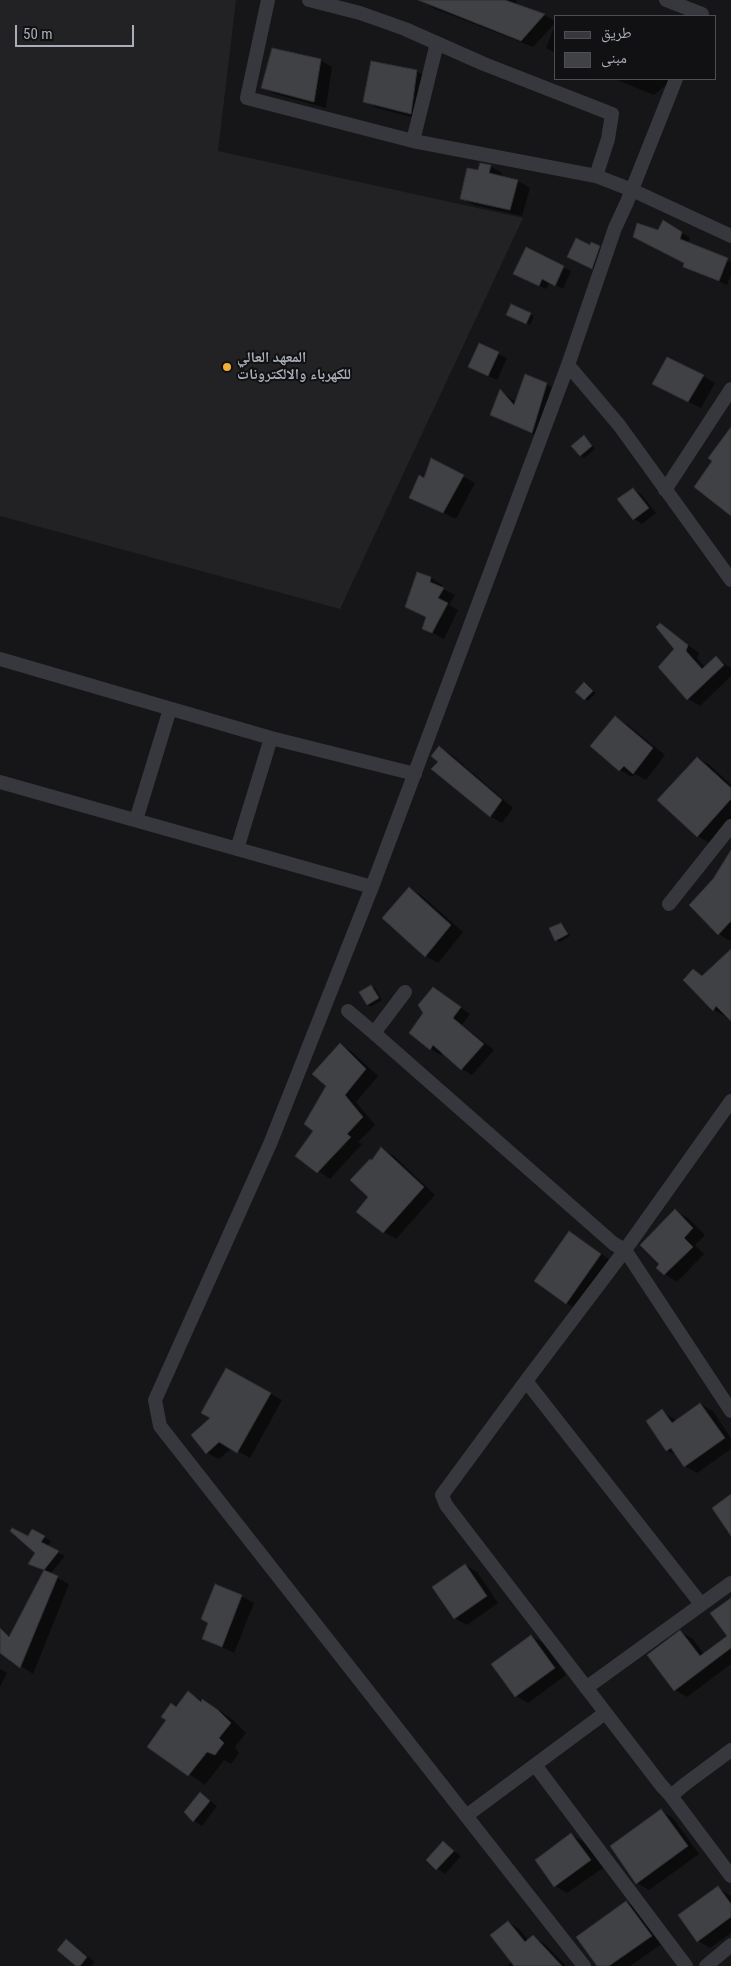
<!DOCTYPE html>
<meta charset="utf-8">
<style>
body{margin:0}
#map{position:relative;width:731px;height:1966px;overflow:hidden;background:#161618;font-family:"Roboto Condensed","Noto Naskh Arabic",sans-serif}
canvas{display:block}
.legend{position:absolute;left:554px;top:15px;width:162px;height:65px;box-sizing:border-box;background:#111113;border:1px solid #4d4f55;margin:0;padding:6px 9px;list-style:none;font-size:15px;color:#a8adb8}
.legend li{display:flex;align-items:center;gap:10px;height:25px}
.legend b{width:25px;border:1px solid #4d4f55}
.scale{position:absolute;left:15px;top:25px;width:119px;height:22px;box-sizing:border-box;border:2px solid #a8adb8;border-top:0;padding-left:6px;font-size:15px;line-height:18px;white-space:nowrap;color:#a8adb8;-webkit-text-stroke:4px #111113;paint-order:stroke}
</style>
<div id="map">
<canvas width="731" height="1966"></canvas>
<ul class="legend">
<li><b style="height:6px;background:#37383d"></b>طريق</li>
<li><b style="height:14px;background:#404145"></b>مبنى</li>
</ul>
<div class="scale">50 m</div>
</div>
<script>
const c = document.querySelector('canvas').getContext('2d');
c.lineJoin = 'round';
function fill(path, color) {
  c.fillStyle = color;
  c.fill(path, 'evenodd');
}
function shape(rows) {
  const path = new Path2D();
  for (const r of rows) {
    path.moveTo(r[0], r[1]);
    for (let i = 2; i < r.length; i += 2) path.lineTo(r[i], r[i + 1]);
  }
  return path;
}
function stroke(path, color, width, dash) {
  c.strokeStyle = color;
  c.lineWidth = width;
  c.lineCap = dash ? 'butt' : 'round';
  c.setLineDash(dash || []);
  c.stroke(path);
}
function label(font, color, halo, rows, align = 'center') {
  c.font = font + ' "Roboto Condensed","Noto Naskh Arabic",sans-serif';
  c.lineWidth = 4;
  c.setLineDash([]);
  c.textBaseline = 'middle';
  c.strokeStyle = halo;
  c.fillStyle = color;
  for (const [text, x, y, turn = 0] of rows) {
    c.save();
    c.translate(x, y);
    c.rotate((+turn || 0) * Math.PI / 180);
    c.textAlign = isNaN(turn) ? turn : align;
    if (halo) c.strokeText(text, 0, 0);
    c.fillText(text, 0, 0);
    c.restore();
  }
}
fill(shape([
 [0,0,236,0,218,151,523,218,340,609,0,516]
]), '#222225');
fill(shape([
 [421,0,517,0,515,5,544,15,555,21,555,23,533,47,433,8],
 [555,25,555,53,546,48],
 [320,60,332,67,326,108,275,94,263,87],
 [416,71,428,78,423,120,377,108,364,101],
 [615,79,673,79,654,95],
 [490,166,502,173,502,177,518,181,530,188,522,216,474,205,461,198,478,172],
 [672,226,690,238,687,244,731,262,731,274,727,285,684,267,685,263],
 [590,247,599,247,606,251,599,271,575,260],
 [527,249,571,271,563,289,550,282,546,289,522,278],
 [512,305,534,316,530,325,511,316],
 [480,345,507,358,497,380,478,371],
 [703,376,715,383,701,408,653,384],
 [546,384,558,391,544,439,492,415,500,391,516,402],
 [584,437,595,449,584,458,581,455],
 [463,476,475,483,456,519,410,497],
 [633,489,641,494,656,513,642,524,634,519],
 [431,578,442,585,441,588,455,595,449,605,458,610,444,639,424,628,427,617,406,607],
 [660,625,699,653,697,658,705,667,716,658,731,668,731,676,700,706,688,699,660,667,676,649],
 [587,686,596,693,588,701,577,692],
 [615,718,628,725,665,755,646,780,635,774,632,777,620,770],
 [440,748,452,755,513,808,502,823,490,816,440,762],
 [698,758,710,765,731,785,731,819,710,843,697,836],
 [731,853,731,940,730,941,719,934,714,879],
 [409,888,421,895,463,932,438,963,425,956],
 [561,925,565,927,570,936,560,942,556,940],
 [731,951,731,1017,726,1014,725,1016,714,1010,684,980,693,970,704,976],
 [371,986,375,988,382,1000,371,1007,368,1005],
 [433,988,470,1014,462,1025,494,1050,472,1075,462,1069,443,1052,441,1055,430,1049,425,1013],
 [340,1045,352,1052,378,1076,356,1102,375,1125,358,1142,362,1144,330,1179,297,1156,315,1131],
 [382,1149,394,1156,435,1195,396,1239,384,1232,370,1197,373,1161],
 [675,1211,688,1218,705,1235,695,1245,704,1254,677,1282,665,1274,658,1268],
 [570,1233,613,1262,579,1310,566,1303],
 [227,1370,282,1400,250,1458,232,1448,219,1459,207,1453,212,1418],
 [700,1404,713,1411,731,1438,731,1449,697,1473,685,1466,678,1456,667,1450,662,1411,677,1421],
 [33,1531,51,1541,47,1547,65,1556,50,1574,69,1584,33,1674,0,1652,0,1643,4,1633,11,1637,45,1571,36,1567],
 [465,1565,477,1572,498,1603,467,1625,454,1618],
 [241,1596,254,1603,234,1653,203,1638],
 [731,1600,731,1664,687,1697,675,1690,681,1632,693,1639,704,1654,729,1636],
 [531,1636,543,1643,566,1675,528,1703,516,1696],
 [0,1669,7,1673,0,1687],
 [188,1693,219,1710,234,1721,246,1733,235,1747,239,1753,231,1764,224,1760,205,1785,149,1746],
 [200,1793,217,1806,202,1826,194,1821,185,1812],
 [661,1811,673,1818,699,1854,649,1890,637,1883],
 [571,1835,584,1842,603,1868,567,1893,555,1886,536,1861],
 [443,1843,461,1856,445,1874,427,1860],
 [718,1888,731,1896,731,1933,710,1948,698,1941],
 [626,1902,638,1909,663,1943,630,1966,598,1966],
 [508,1922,519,1929,529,1941,533,1937,545,1944,566,1966,507,1966,512,1962],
 [67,1940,95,1962,91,1966,78,1966]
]), '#0007');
const building = shape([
 [418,0,505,0,545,14,521,41,418,0],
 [272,48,321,59,314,102,261,88,272,48],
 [371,61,417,70,411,114,363,102,371,61],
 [480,163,491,165,489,173,518,180,510,210,460,199,467,168,478,170,480,163],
 [663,220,682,232,680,239,728,258,719,281,683,267,684,263,633,237,637,223,658,230,663,220],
 [576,238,590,245,591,242,600,246,592,269,567,257,576,238],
 [526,247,564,266,555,286,542,279,539,286,513,274,526,247],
 [511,304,531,313,526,324,506,315,511,304],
 [479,343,499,352,488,376,468,367,479,343],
 [667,357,704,375,688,402,652,384,667,357],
 [525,374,547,383,532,433,490,415,500,389,514,405,525,374],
 [731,427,731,516,694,487,712,461,708,458,731,427],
 [584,435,592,446,580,456,571,446,584,435],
 [431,458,464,475,443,513,409,498,419,475,424,478,431,458],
 [633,488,649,508,633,520,617,499,633,488],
 [417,572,431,577,430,582,444,588,438,598,448,603,432,633,422,629,426,617,405,607,417,572],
 [660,623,688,645,686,651,702,669,716,656,724,665,687,700,658,667,674,649,656,627,660,623],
 [584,682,593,691,584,700,575,692,584,682],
 [615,716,653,748,633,774,624,766,619,771,590,746,615,716],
 [439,746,502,800,490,817,431,769,438,762,431,756,439,746],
 [697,757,731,788,731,799,697,837,657,800,697,757],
 [731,850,731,921,718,935,689,905,713,879,731,850],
 [409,887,451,925,425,957,382,918,409,887],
 [561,923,568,934,555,941,549,928,561,923],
 [731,949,731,1021,716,1006,713,1011,683,980,693,969,702,976,731,949],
 [371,985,379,998,367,1005,359,992,371,985],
 [433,987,461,1007,453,1018,484,1044,461,1070,433,1045,430,1050,409,1033,423,1013,418,1005,433,987],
 [340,1043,366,1069,345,1095,363,1117,347,1134,351,1137,317,1173,295,1156,313,1131,304,1124,326,1086,312,1074,340,1043],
 [381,1147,424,1187,383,1233,356,1212,368,1197,350,1180,370,1159,372,1160,381,1147],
 [675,1209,693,1228,684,1238,693,1247,664,1275,656,1268,659,1264,640,1245,675,1209],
 [569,1231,601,1254,566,1304,534,1281,569,1231],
 [226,1368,271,1393,237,1453,219,1442,206,1454,191,1435,210,1418,201,1413,226,1368],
 [700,1403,725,1438,684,1467,671,1448,666,1451,646,1421,662,1409,672,1423,700,1403],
 [731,1494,731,1536,712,1508,731,1494],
 [12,1528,28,1536,32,1529,45,1536,41,1542,59,1551,44,1570,28,1564,35,1553,10,1531,12,1528],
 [465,1564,487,1596,454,1619,432,1587,465,1564],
 [44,1570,58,1576,20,1668,0,1653,0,1628,9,1637,44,1570],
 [215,1584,242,1595,222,1647,202,1639,208,1623,201,1619,215,1584],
 [731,1598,731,1648,674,1691,647,1655,680,1630,700,1656,727,1636,710,1613,731,1598],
 [531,1635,555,1668,515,1697,491,1664,531,1635],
 [188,1691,201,1702,202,1699,218,1710,231,1723,219,1738,224,1743,215,1755,207,1752,188,1776,147,1747,166,1720,161,1717,171,1703,176,1707,188,1691],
 [200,1792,210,1801,193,1822,184,1812,200,1792],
 [661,1809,688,1846,636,1884,610,1846,661,1809],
 [571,1833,591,1860,554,1887,535,1860,571,1833],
 [443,1841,454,1851,436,1870,426,1860,443,1841],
 [718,1886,731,1904,731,1917,697,1942,678,1915,718,1886],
 [626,1901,652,1936,609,1966,597,1966,576,1937,626,1901],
 [508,1921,525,1942,533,1935,562,1966,514,1966,490,1935,508,1921],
 [66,1939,87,1957,80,1966,76,1966,57,1950,66,1939]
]);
fill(building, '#404145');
stroke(building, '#303034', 1);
stroke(shape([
 [268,0,247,98,413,141,596,176,632,190,731,236],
 [309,0,360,13,405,29,484,64,612,114,608,139,596,176],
 [666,0,702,14,701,16],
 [413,141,437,43],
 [568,365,619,425,731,580],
 [665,490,731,389],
 [0,659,271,738,415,774],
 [0,782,372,887],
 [136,820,170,709],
 [237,849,271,738],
 [669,904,731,826],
 [405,992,374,1033,614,1244,625,1250,731,1411],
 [348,1011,374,1033],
 [731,1101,625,1250,526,1381,442,1495,446,1505,661,1785,671,1796,684,1785,731,1750],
 [526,1381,701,1604],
 [586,1688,731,1583],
 [535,1765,686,1966],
 [671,1796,731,1876],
 [466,1816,605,1713],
 [584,1966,160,1426,155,1400,270,1144,372,887,568,365,615,228,627,202,676,79],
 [706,1966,731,1945]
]), '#37383d', 14);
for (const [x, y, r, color] of [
 [227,367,5,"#f2b134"]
]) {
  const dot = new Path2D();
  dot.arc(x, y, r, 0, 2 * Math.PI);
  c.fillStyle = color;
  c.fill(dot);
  stroke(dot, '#111113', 2);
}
label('bold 15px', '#a8adb8', '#111113', [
 ["المعهد العالي",237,358],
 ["للكهرباء والالكترونات",237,375]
], 'left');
</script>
